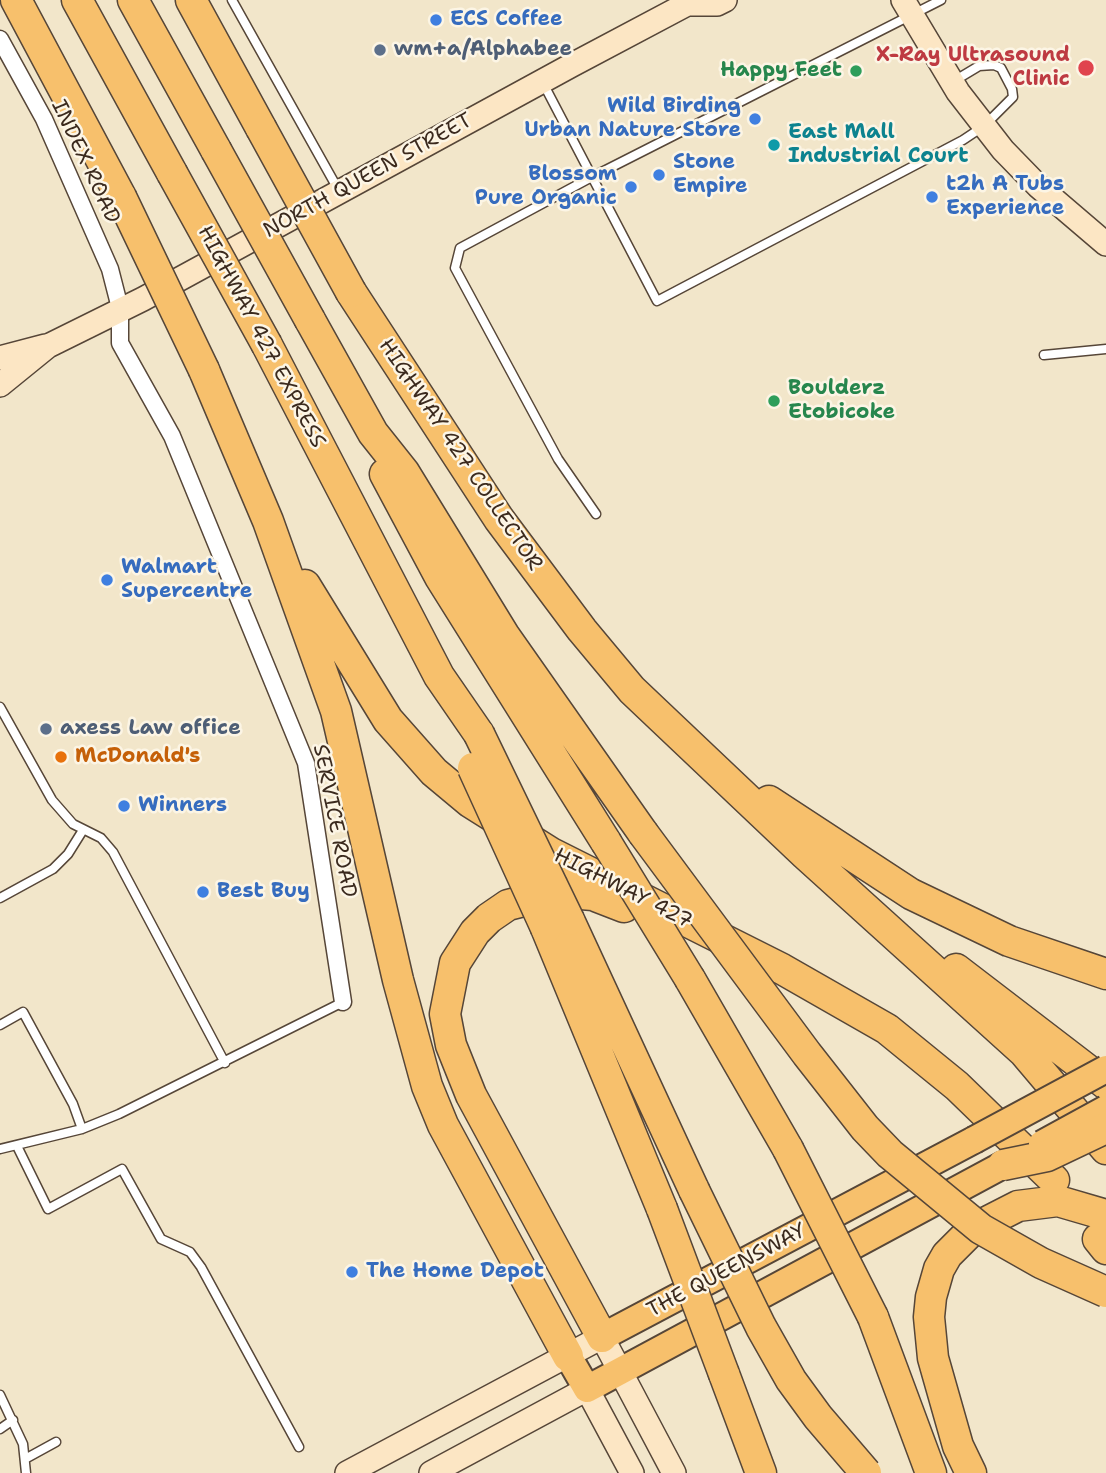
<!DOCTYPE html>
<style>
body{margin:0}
canvas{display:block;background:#f2e6ca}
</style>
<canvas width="1106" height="1473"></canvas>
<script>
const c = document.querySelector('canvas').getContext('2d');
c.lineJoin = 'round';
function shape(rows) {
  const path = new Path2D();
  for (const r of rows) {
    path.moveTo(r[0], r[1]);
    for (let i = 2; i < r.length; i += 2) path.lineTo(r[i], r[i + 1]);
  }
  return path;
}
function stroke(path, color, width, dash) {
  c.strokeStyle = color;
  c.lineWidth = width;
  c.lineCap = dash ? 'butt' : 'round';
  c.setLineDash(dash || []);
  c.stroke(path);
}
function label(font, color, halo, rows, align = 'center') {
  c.font = font + ' "Shantell Sans",sans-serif';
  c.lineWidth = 5;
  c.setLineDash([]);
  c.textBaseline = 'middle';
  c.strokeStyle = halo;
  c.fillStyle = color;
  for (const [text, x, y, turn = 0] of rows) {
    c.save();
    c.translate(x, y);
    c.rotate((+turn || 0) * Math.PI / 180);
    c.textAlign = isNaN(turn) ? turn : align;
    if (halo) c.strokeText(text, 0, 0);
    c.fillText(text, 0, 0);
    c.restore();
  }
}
const lane = shape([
 [232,0,339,191],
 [543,83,657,301,963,140,984,126,1013,97,1012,89,1001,68,994,65,979,66,954,81],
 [1044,355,1106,349],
 [596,514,558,459,455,268,460,248,590,178,941,0],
 [0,707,52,800,73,824,101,838,113,852,225,1063],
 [0,898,53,869,68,854,83,830],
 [0,1025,23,1012,73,1104,82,1129],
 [17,1146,48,1209,122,1169,161,1239,190,1252,201,1267,299,1447],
 [0,1149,82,1129,119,1114,343,1002],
 [0,1395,23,1444,26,1473],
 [0,1429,13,1420],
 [25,1459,56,1442]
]);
const street = shape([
 [0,39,44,119,110,269,120,308,120,343,172,436,306,763,343,1002]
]);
const secondary = shape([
 [903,0,958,92,1003,150,1038,186,1106,244],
 [0,358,45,346],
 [0,385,48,346,143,299,572,65,687,4,717,4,725,0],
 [347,1473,602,1337,674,1473],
 [431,1473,587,1389,632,1473]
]);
const primary = shape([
 [602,1337,974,1140],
 [568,1356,587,1389,1003,1165]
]);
const highway = shape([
 [16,0,121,197],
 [77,0,172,173],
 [133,0,216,150],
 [191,0,261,128],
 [351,292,499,519,582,630,632,690,805,854,1024,1052,1106,1149],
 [310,320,373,433,404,472,504,635,643,833],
 [267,345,439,676,479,734],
 [204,370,268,521,336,711,398,980,427,1086,443,1125,568,1356],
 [385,474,440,577,606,842],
 [305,585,388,720,434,772,470,802,551,853,782,969,887,1029,957,1086,1054,1180],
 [769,801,911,894,1009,941,1106,974],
 [569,920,694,1190],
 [546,928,662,1209],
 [956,969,1106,1084],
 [690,979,788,1149],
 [1098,1239,1106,1249],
 [873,1317,931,1473],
 [602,1337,471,1095,451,1045,445,1014,455,963,475,932,489,918,508,905,551,894,569,893,593,895,624,907],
 [724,1374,761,1473],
 [971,1473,958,1446,933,1358,929,1317,931,1297,939,1269,947,1255,973,1229,1018,1206,1058,1201,1106,1215]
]);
stroke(lane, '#564638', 11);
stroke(street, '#564638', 19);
stroke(secondary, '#564638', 26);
stroke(primary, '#564638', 30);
stroke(highway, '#564638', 33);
stroke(lane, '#fff', 8);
stroke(street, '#fff', 16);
stroke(secondary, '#fce6c4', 23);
stroke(primary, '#f7c06c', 26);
stroke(highway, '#f7c06c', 30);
const primaryBridge = shape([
 [974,1140,1106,1069],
 [1042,1144,1106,1109]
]);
const highwayBridge = shape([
 [261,128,351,292],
 [216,150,310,320],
 [172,173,267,345],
 [121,197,204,370],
 [479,734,569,920],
 [473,768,546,928],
 [643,833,807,1054,865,1128,890,1154,981,1229,1041,1263,1106,1292],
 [606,842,690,979],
 [788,1149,873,1317],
 [1003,1165,1047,1156,1106,1128],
 [694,1190,761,1327,791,1380,818,1417,866,1473],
 [662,1209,724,1374]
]);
stroke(primaryBridge, '#564638', 30, []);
stroke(highwayBridge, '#564638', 33, []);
stroke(primaryBridge, '#f7c06c', 26);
stroke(highwayBridge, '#f7c06c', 30);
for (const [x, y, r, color] of [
 [436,20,7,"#3f7fe0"],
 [380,50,7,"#5c6f8a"],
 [1086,68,9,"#e0444e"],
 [856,71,7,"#2e9e5b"],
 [755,119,7,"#3f7fe0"],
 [774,145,7,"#0f9aa8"],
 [659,175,7,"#3f7fe0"],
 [631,187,7,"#3f7fe0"],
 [932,197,7,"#3f7fe0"],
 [774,401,7,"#2e9e5b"],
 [107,580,7,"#3f7fe0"],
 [46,729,7,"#5c6f8a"],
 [61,757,7,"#e8710a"],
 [124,806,7,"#3f7fe0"],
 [203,892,7,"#3f7fe0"],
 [352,1272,7,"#3f7fe0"]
]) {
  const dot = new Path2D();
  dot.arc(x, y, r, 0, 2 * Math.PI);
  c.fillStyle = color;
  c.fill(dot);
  stroke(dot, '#fcf5e5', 2.5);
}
label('bold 21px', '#366cbe', '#fcf5e5', [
 ["ECS Coffee",450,20],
 ["Wild Birding",741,107,"right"],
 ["Urban Nature Store",741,131,"right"],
 ["Stone",673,163],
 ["Empire",673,187],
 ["Blossom",617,175,"right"],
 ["Pure Organic",617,199,"right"],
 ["t2h A Tubs",946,185],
 ["Experience",946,209],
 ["Walmart",121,568],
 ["Supercentre",121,592],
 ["Winners",138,806],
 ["Best Buy",217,892],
 ["The Home Depot",366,1272]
], 'left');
label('bold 21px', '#4e5e75', '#fcf5e5', [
 ["wm+a/Alphabee",394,50],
 ["axess Law office",60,729]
], 'left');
label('bold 21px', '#be3a42', '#fcf5e5', [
 ["X-Ray Ultrasound",1070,56],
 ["Clinic",1070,80]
], 'right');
label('bold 21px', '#27864d', '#fcf5e5', [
 ["Happy Feet",842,71],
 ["Boulderz",788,389,"left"],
 ["Etobicoke",788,413,"left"]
], 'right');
label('bold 21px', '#0d838f', '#fcf5e5', [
 ["East Mall",788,133],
 ["Industrial Court",788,157]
], 'left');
label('21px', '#3b2a1e', '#fcf5e5', [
 ["INDEX ROAD",85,162,65],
 ["NORTH QUEEN STREET",368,176,-29],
 ["HIGHWAY 427 EXPRESS",261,337,62],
 ["HIGHWAY 427 COLLECTOR",460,455,56],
 ["SERVICE ROAD",334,821,79],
 ["HIGHWAY 427",623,889,27],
 ["THE QUEENSWAY",727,1271,-28]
]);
label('bold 21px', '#c56008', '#fcf5e5', [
 ["McDonald's",75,757]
], 'left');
</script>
